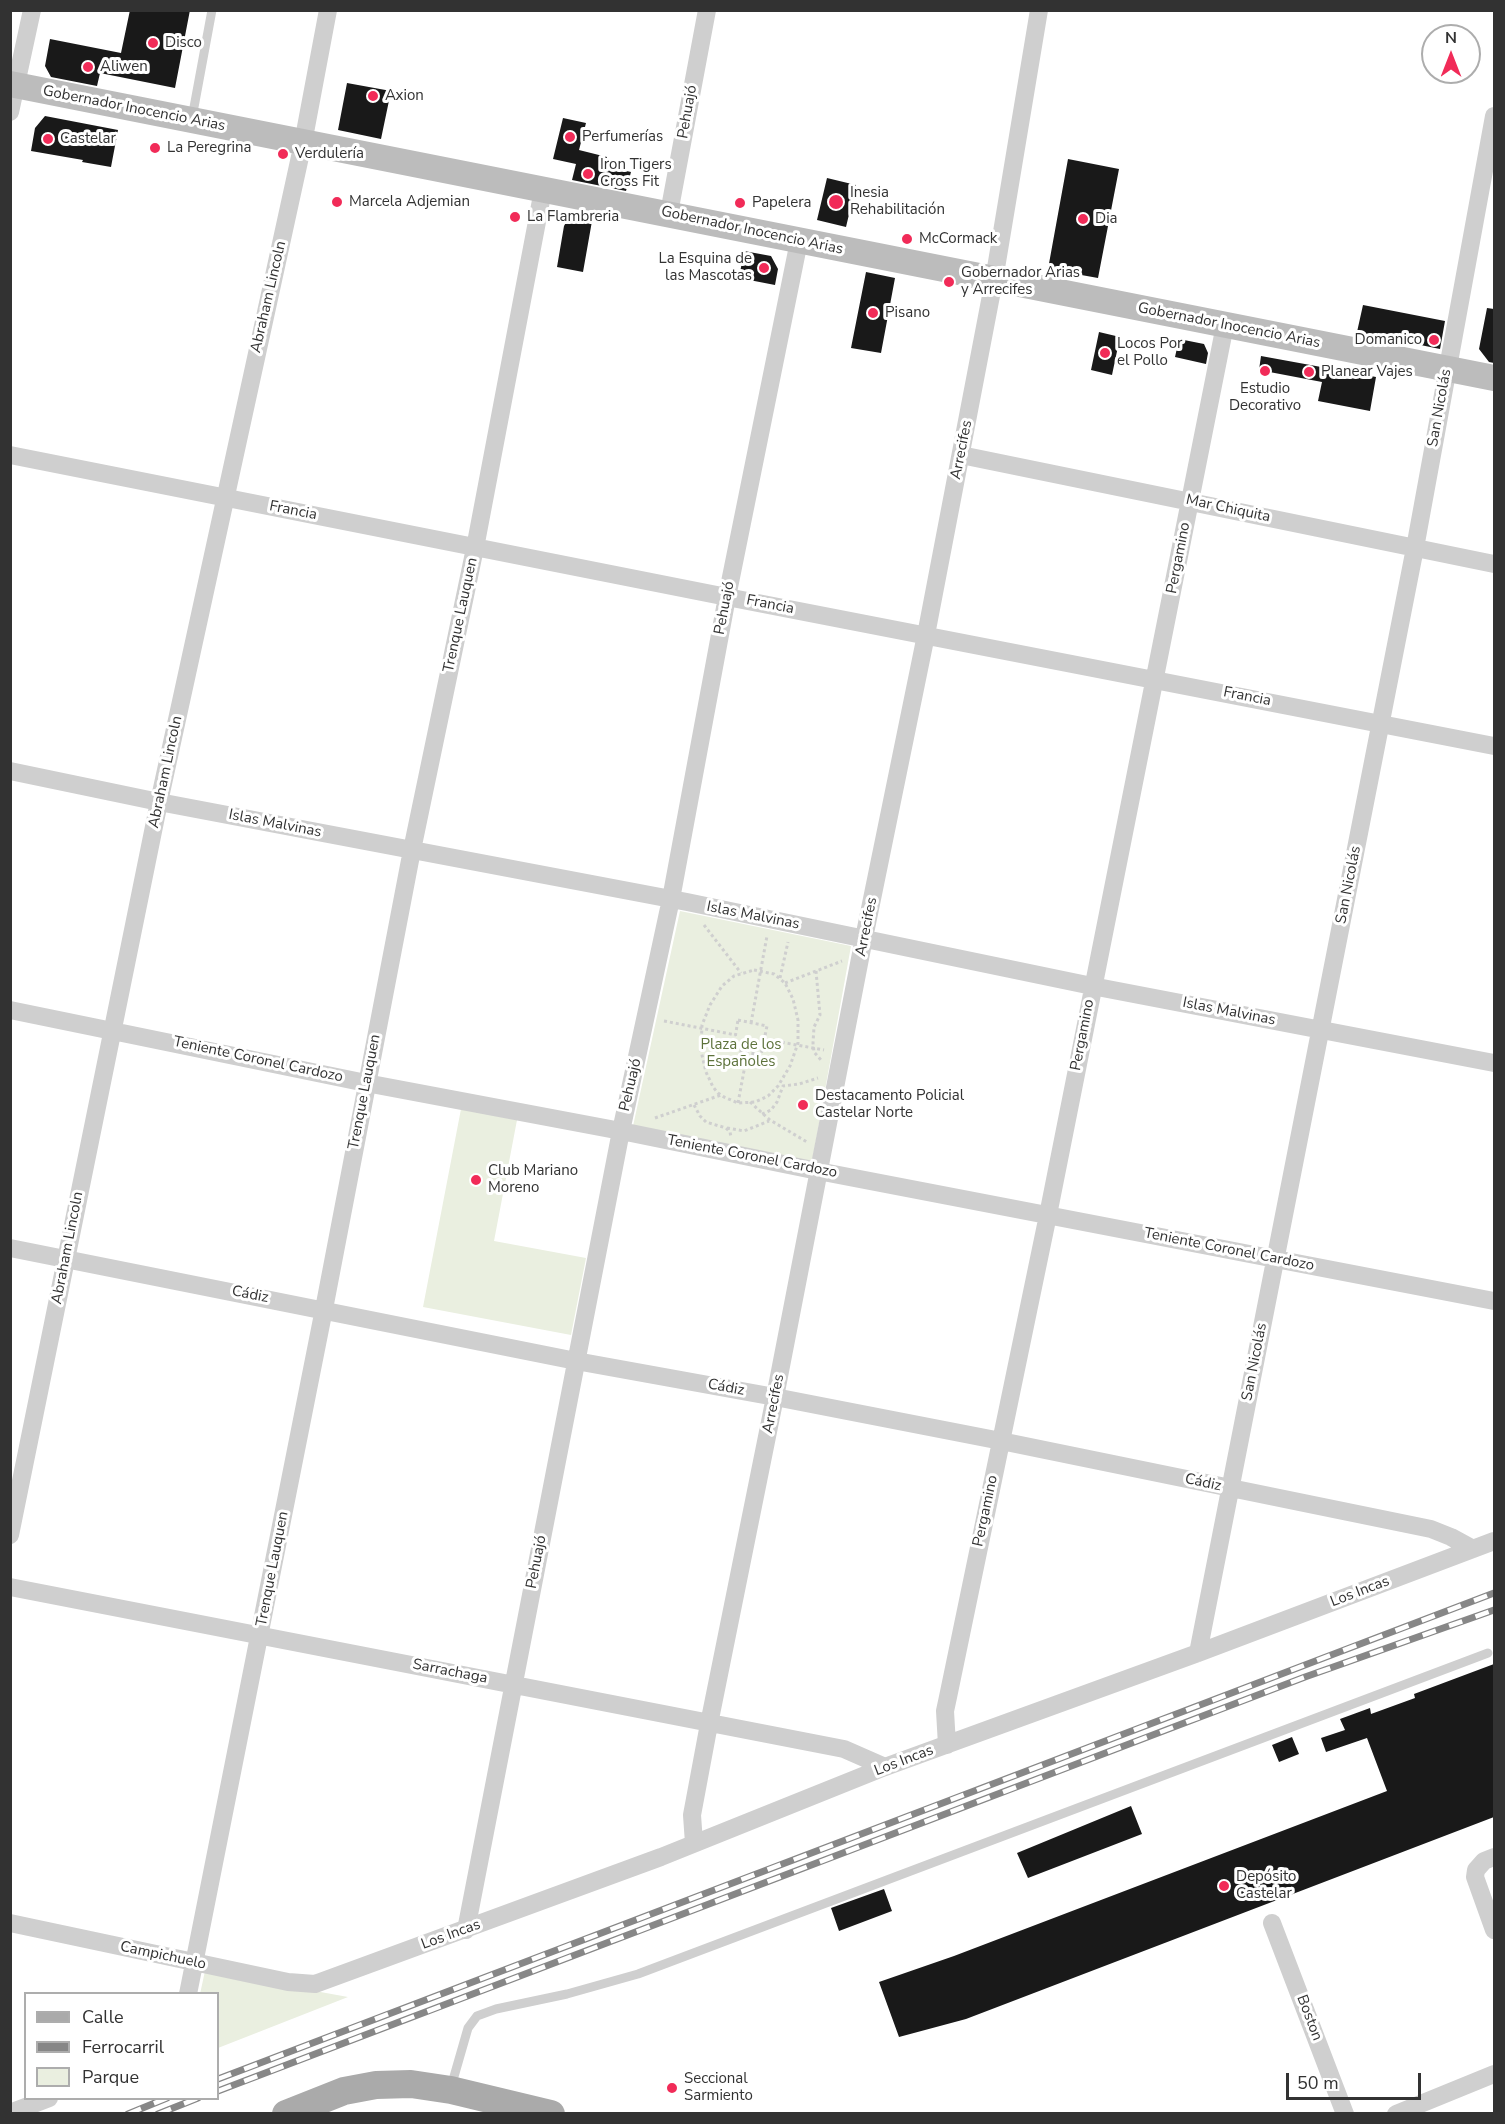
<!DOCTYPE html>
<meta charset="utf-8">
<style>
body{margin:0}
#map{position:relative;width:1505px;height:2124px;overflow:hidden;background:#fff;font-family:"Nunito Sans",sans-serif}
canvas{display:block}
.frame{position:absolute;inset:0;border:12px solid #323232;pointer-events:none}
.legend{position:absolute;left:24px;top:1992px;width:195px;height:108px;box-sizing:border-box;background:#fff;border:2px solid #adadad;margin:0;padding:8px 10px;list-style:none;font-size:18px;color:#323232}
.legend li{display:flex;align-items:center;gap:12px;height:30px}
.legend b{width:30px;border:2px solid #adadad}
.north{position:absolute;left:1421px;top:24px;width:60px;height:60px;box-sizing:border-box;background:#fff;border:2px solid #adadad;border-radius:50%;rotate:0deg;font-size:16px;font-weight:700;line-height:24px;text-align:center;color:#323232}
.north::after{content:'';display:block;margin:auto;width:21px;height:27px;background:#f12b58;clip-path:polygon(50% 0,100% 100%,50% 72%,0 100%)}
.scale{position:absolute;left:1286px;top:2073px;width:135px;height:27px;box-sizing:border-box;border:3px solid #323232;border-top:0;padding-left:8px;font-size:18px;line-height:21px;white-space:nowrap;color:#323232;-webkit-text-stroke:4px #fff;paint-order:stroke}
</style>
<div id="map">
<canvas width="1505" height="2124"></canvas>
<div class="frame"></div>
<ul class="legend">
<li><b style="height:8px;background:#aaa"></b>Calle</li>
<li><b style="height:8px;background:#878787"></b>Ferrocarril</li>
<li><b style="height:16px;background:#eaefe0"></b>Parque</li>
</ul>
<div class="north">N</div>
<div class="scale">50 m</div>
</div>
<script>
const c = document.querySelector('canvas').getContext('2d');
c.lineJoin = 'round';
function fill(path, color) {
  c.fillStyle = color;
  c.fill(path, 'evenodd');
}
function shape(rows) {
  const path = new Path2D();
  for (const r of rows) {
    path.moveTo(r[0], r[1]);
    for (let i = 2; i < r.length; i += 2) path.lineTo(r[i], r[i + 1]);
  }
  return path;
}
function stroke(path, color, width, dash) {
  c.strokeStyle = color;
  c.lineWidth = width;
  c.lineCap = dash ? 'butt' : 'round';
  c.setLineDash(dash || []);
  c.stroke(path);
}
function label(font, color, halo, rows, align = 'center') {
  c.font = font + ' "Nunito Sans",sans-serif';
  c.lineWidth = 6;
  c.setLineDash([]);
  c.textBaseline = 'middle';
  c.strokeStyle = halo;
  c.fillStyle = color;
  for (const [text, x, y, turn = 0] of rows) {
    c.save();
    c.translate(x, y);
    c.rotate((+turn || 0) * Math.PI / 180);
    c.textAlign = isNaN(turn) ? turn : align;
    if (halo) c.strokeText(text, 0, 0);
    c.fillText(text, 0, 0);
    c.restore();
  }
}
fill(shape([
 [680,911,851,946,812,1162,633,1126],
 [461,1109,517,1120,494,1241,586,1258,571,1335,423,1307],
 [205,1971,348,1997,218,2048,218,1994,200,1994]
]), '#eaefe0');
fill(shape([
 [130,10,190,10,175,88,100,73,97,86,51,77,45,66,50,39,121,53],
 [347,83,391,91,381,139,338,130],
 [45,116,118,130,111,167,82,162,83,160,31,151,35,128],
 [563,118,586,123,579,150,607,157,604,166,631,172,626,191,572,180,576,164,553,159],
 [1068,159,1119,169,1098,278,1048,269],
 [827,178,856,185,846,227,817,220],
 [569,217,592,221,583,272,557,267,564,226],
 [744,251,771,256,778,269,775,285,739,278],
 [866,272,895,278,881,353,851,348],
 [1363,305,1445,321,1440,349,1357,332],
 [1487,308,1494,309,1494,363,1489,362,1479,349],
 [1099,332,1120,337,1112,375,1091,370],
 [1179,339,1204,344,1208,353,1206,364,1175,357],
 [1261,356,1376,377,1370,411,1318,401,1322,382,1259,370],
 [1494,1664,1494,1817,966,2019,899,2037,879,1982,954,1956,1387,1791,1367,1738,1326,1752,1321,1738,1345,1730,1340,1719,1370,1708,1371,1714,1415,1698,1414,1694],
 [1292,1737,1299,1754,1279,1762,1272,1745],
 [1131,1806,1142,1834,1028,1878,1017,1853],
 [884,1889,892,1911,839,1931,831,1908]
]), '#191919');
stroke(shape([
 [704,925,741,973],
 [754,970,774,974,785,983,793,999,798,1020,798,1043,790,1066,778,1086,768,1096,755,1102,738,1103,724,1097,718,1093,713,1087,706,1072,701,1051,702,1025,710,1005,722,986,734,976,754,970],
 [816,971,820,1015,814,1027,813,1043,814,1052,821,1060],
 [780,978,788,942],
 [785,983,842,961],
 [738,1020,767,1026,761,1055,733,1050,738,1020],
 [664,1021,736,1035],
 [751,1023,767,936],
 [764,1039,824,1050],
 [741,1052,740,1059,753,1062,755,1055],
 [750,1102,770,1120,807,1142],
 [738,1103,746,1060],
 [694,1105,700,1116,706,1122,726,1128,730,1132,731,1137],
 [762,1114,771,1110,777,1102,783,1086,799,1084,818,1078],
 [655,1118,721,1095],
 [727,1128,744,1131,769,1121]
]), '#cfcfcf', 3, [3, 3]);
stroke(shape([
 [192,118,212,10],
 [451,2087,468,2028,477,2016,496,2009,567,1994,638,1974,1488,1653]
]), '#cfcfcf', 9);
stroke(shape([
 [10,112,32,10],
 [669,213,707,10],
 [10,455,727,597,1494,746],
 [961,455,1494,564],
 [10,771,159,802,687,902,1092,986,1494,1063],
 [10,1010,366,1083,621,1131,818,1171,1494,1301],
 [10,1248,576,1361,775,1397,1001,1441,1431,1529,1451,1537,1473,1549],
 [10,1535,159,802,303,143,328,10],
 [10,1587,844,1749,885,1767],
 [1198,1653,1415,548,1494,116],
 [947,1745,945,1711,948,1697,1048,1215,1225,325],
 [694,1843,692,1815,709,1724,775,1397,864,938,926,635,994,280,1039,10],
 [1494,1857,1484,1861,1476,1870,1475,1877,1494,1930],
 [10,1923,288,1982,315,1984,661,1857,885,1767,1198,1653,1494,1541],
 [1272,1923,1345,2114],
 [466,1930,621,1131,671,899,727,597,799,241],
 [188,1994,324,1309,412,850,475,548,543,190],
 [10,2113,49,2098],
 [1396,2114,1494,2074]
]), '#cfcfcf', 18);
stroke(shape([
 [10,84,1494,378]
]), '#bcbcbc', 26);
stroke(shape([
 [286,2114,344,2091,376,2085,411,2084,451,2090,551,2114]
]), '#aaa', 28);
const rail = shape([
 [218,2079,1494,1593],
 [218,2091,1305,1677,1494,1610],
 [128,2114,167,2098],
 [158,2114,198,2098]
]);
stroke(rail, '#878787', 7);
stroke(rail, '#fff', 4.5, [14]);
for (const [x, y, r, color] of [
 [153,43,6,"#f12b58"],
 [88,67,6,"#f12b58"],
 [373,96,6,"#f12b58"],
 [570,137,6,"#f12b58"],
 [48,139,6,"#f12b58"],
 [155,148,6,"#f12b58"],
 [283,154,6,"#f12b58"],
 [588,174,6,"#f12b58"],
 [337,202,6,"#f12b58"],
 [836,202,8,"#f12b58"],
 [740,203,6,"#f12b58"],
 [515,217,6,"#f12b58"],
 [1083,219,6,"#f12b58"],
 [907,239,6,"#f12b58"],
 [764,268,6,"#f12b58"],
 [949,282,6,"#f12b58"],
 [873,313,6,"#f12b58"],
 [1434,340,6,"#f12b58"],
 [1105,353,6,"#f12b58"],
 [1265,371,6,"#f12b58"],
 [1309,372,6,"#f12b58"],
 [803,1105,6,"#f12b58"],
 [476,1180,6,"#f12b58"],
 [1224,1886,6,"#f12b58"],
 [672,2088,6,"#f12b58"]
]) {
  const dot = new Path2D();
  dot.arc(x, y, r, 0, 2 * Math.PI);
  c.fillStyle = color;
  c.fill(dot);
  stroke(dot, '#fff', 2);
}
label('15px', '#323232', '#fff', [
 ["Disco",165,43],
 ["Aliwen",100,67],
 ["Axion",385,96],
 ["Perfumerías",582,137],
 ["Castelar",60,139],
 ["La Peregrina",167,148],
 ["Verdulería",295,154],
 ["Iron Tigers",600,165],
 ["Cross Fit",600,182],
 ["Inesia",850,193],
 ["Rehabilitación",850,210],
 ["Marcela Adjemian",349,202],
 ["Papelera",752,203],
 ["La Flambreria",527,217],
 ["Dia",1095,219],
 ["McCormack",919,239],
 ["La Esquina de",752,259,"right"],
 ["las Mascotas",752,276,"right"],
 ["Gobernador Arias",961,273],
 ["y Arrecifes",961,290],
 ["Pisano",885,313],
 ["Domanico",1422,340,"right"],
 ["Locos Por",1117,344],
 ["el Pollo",1117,361],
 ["Planear Vajes",1321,372],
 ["Estudio",1265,389,"center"],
 ["Decorativo",1265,406,"center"],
 ["Destacamento Policial",815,1096],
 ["Castelar Norte",815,1113],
 ["Club Mariano",488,1171],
 ["Moreno",488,1188],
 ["Depósito",1236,1877],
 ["Castelar",1236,1894],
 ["Seccional",684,2079],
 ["Sarmiento",684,2096]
], 'left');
label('15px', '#323232', '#fff', [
 ["Gobernador Inocencio Arias",134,109,11],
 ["Pehuajó",688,112,-80],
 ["Gobernador Inocencio Arias",752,231,12],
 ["Abraham Lincoln",269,297,-77],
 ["Gobernador Inocencio Arias",1229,326,11],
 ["San Nicolás",1440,408,-80],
 ["Arrecifes",962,450,-79],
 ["Mar Chiquita",1228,509,12],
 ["Francia",293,511,11],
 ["Pergamino",1179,558,-79],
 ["Francia",770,605,11],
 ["Pehuajó",725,608,-79],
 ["Trenque Lauquen",461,615,-78],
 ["Francia",1247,697,11],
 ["Abraham Lincoln",166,772,-78],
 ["Islas Malvinas",275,824,11],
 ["San Nicolás",1349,885,-79],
 ["Islas Malvinas",753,916,11],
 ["Arrecifes",867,927,-79],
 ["Islas Malvinas",1229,1012,11],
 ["Pergamino",1083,1035,-79],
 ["Teniente Coronel Cardozo",258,1060,12],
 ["Pehuajó",631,1085,-77],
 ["Trenque Lauquen",365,1092,-79],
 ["Teniente Coronel Cardozo",752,1157,11],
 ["Abraham Lincoln",68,1248,-79],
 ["Teniente Coronel Cardozo",1229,1250,11],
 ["Cádiz",250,1295,11],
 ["San Nicolás",1255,1362,-79],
 ["Cádiz",726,1388,10],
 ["Arrecifes",774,1404,-79],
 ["Cádiz",1203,1483,12],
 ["Pergamino",986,1511,-78],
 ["Pehuajó",537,1562,-79],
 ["Trenque Lauquen",273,1569,-79],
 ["Los Incas",1360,1592,-21],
 ["Sarrachaga",450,1672,11],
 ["Los Incas",904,1761,-21],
 ["Los Incas",451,1935,-20],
 ["Campichuelo",163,1956,12],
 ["Boston",1309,2018,69]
]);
label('15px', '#5d723b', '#fff', [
 ["Plaza de los",741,1045],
 ["Españoles",741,1062]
]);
</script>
